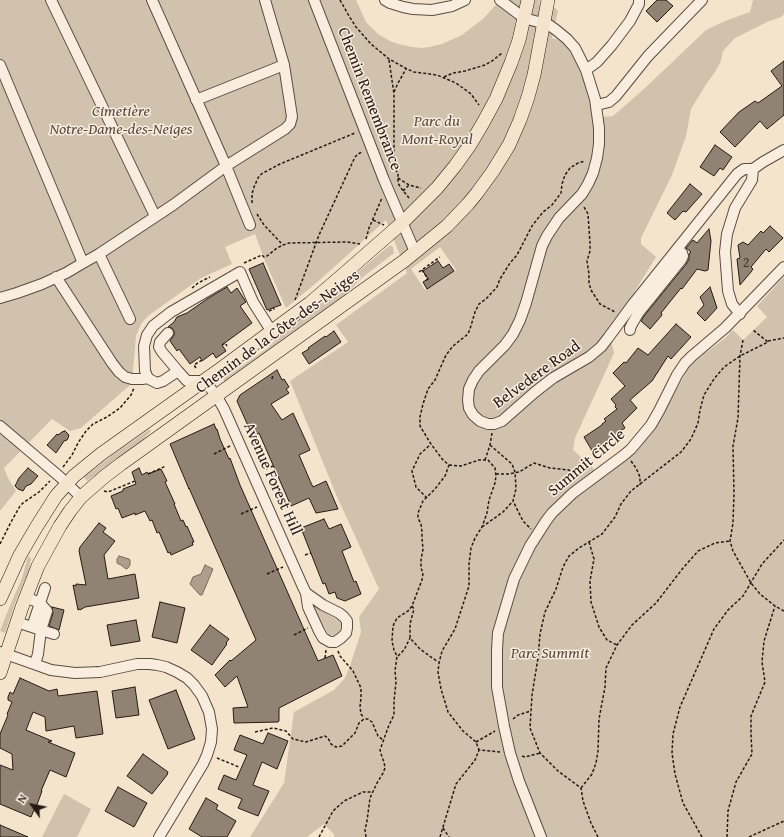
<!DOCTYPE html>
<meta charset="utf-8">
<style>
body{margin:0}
#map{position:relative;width:784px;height:837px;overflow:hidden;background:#f4e4cc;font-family:"Gentium Book Plus",serif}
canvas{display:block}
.north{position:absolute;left:12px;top:785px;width:40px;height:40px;-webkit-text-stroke:3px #f8edde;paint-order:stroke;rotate:303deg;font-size:11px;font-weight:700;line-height:16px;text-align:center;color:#251a14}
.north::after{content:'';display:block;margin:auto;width:14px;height:18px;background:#251a14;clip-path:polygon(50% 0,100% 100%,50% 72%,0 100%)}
</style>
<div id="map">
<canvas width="784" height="837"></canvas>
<div class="north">N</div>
</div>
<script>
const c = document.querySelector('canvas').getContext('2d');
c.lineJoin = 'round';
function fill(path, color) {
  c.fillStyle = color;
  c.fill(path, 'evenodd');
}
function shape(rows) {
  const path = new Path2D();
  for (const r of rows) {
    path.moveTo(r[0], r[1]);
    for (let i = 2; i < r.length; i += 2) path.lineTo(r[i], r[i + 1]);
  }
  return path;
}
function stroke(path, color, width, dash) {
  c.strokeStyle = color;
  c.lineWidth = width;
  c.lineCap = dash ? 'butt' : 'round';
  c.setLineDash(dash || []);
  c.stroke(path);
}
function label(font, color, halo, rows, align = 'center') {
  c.font = font + ' "Gentium Book Plus",serif';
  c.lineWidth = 3;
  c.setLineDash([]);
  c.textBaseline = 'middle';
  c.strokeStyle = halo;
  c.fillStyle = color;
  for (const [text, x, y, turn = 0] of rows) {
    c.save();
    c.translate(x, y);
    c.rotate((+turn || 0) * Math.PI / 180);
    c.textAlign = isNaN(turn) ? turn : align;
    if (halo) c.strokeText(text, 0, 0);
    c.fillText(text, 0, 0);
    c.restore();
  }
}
fill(shape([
 [0,0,356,0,366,22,378,34,390,41,398,44,412,47,422,48,429,47,442,44,462,35,483,19,500,0,540,0,539,4,555,8,558,11,552,38,558,40,563,43,568,49,577,64,584,81,589,98,593,118,613,116,645,88,706,30,725,21,750,12,753,0,784,0,784,14,781,17,767,22,735,38,723,51,721,61,715,72,707,83,691,109,686,136,672,175,641,238,641,244,656,257,609,333,614,353,575,438,573,450,592,467,600,478,626,459,637,450,655,427,665,411,689,367,701,356,724,339,733,330,743,340,767,317,757,306,784,277,784,837,334,837,334,834,324,824,307,837,250,837,284,783,294,712,334,690,345,678,350,666,361,632,359,617,379,589,335,492,290,381,348,342,336,325,407,273,386,220,322,278,286,308,265,261,255,234,225,247,232,264,201,278,148,316,141,324,136,336,133,371,130,385,81,428,70,431,52,419,4,468,8,478,16,491,0,511],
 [440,247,456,270,425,290,411,269],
 [390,245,393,247,394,253,363,277,345,295,225,382,223,379,269,347,281,334,331,295],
 [150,429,151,431,141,442,87,481,84,477,118,451],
 [28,556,31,558,29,570,15,603,5,633,0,631,9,608,22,578],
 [314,604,322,611,339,621,341,623,341,627,339,632,334,635,330,635,327,632,312,606],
 [64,794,91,809,77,837,42,837]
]), '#d1c2ad');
const water = shape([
 [119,556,129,559,130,560,130,565,128,568,126,569,121,565,117,563,117,559,119,556],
 [205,565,213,569,202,595,200,595,190,584,193,577,201,574,205,565]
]);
fill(water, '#ae9f8d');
stroke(water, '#776a5d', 1);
const building = shape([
 [657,0,666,0,673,6,657,22,646,11,657,0],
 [784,61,784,115,767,129,760,121,735,147,720,132,739,112,755,101,758,103,782,86,771,71,784,61],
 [715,145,732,157,723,170,720,168,714,176,700,167,715,145],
 [690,184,702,194,686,212,683,211,675,220,667,213,690,184],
 [770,226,783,238,769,252,766,249,751,267,753,269,751,272,740,285,737,259,740,258,738,245,743,242,748,245,761,231,763,233,770,226],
 [709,229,711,241,708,270,705,271,697,269,682,289,681,288,661,313,662,315,650,329,641,321,644,316,687,263,689,259,689,254,691,252,686,248,693,240,697,243,709,229],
 [438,261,443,268,449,264,454,271,427,289,423,282,428,279,423,271,438,261],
 [263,263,281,305,267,310,249,269,263,263],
 [227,287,231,293,237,288,246,302,240,306,252,323,222,345,226,351,216,358,213,353,202,361,200,357,190,364,179,349,177,351,170,341,174,335,174,331,172,328,168,327,174,322,177,317,187,313,207,299,227,287],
 [710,287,717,308,705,321,697,313,704,305,700,297,710,287],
 [676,324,691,337,671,359,668,356,652,381,630,400,637,408,622,423,625,428,620,431,622,433,607,443,608,445,594,454,584,437,602,425,602,424,606,421,604,419,617,409,615,407,616,405,611,399,625,386,613,373,624,362,626,363,638,348,648,355,676,324],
 [334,331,341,342,309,364,302,353,309,349,308,348,325,336,326,337,334,331],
 [277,370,282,380,284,379,289,387,286,389,289,393,271,404,282,420,293,413,310,450,299,455,311,483,313,487,326,481,338,509,316,513,309,498,291,506,259,433,253,437,237,401,240,395,277,370],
 [214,424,216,429,217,429,220,439,229,459,230,458,240,485,318,661,333,655,342,676,326,684,279,708,279,721,278,722,234,723,233,708,248,707,237,676,225,687,215,675,230,660,231,661,256,640,189,488,189,489,170,444,214,424],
 [65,431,69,435,68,438,67,440,64,441,56,453,47,445,57,434,58,435,62,432,65,431],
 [28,468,38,476,31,484,26,486,23,491,18,489,15,486,19,478,28,468],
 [139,468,142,475,147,472,148,474,161,469,167,481,165,482,175,504,174,504,181,521,183,520,186,527,187,526,194,542,192,542,193,545,171,555,170,552,168,553,159,532,157,533,152,520,150,521,145,511,135,515,135,513,122,518,118,508,116,509,111,496,123,491,123,489,136,484,132,472,139,468],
 [324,519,329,529,341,524,351,547,342,551,354,582,356,581,361,594,345,601,337,598,335,592,329,594,325,583,323,584,301,528,324,519],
 [99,523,106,528,103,532,115,541,104,555,108,579,135,574,139,598,85,607,80,610,80,609,78,610,73,585,76,586,76,584,86,585,79,551,80,547,99,523],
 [160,602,185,608,177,643,152,637,160,602],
 [52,607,64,610,59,630,49,626,53,613,52,607],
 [136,620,140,641,111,646,107,625,136,620],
 [210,625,229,639,226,643,227,644,212,665,191,650,210,625],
 [20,678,49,691,57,689,58,696,97,691,103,734,76,738,74,726,46,731,45,717,33,712,26,730,52,741,48,742,75,753,66,777,50,770,41,791,42,791,35,810,34,810,31,817,0,804,0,765,13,770,12,754,0,748,0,734,8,715,7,714,12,702,8,700,8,697,10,692,13,694,20,678],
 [135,687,139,715,116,718,112,691,135,687],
 [176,690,195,739,168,749,149,700,176,690],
 [268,733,288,741,277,769,262,762,253,785,269,791,258,816,238,808,242,799,218,789,224,775,236,780,247,755,234,750,240,735,263,744,268,733],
 [143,754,168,772,167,775,152,794,127,776,143,754],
 [118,787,147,803,134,827,105,811,118,787],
 [206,798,218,805,216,809,236,821,227,837,202,837,189,829,206,798],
 [0,825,28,837,0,837,0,825]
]);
fill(building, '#918374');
stroke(building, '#251a14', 1);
const minor = shape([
 [51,0,155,216],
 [152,0,226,166,250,225],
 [314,0,384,180,415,252],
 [385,0,390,3,403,7,413,9,432,10,452,6,465,0],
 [500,0,524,18,549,25,556,30,567,39,575,48,586,70,595,99,599,128,599,144,597,158,593,173,588,184,582,194,559,218,547,236,542,246,526,303,520,320,513,334,505,345,479,371,473,380,469,389,468,400,469,408,473,415,480,421,488,424,494,424,502,421,535,392,553,378,589,357,601,347,608,338,633,304,737,174,744,169,753,169,763,162,784,150],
 [0,65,83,263,66,273,42,284,17,293,0,298],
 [586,70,597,62,612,45,630,21,639,4,639,0],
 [196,100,284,65],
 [597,105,609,102,616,96,648,56,702,0],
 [99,254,130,319],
 [83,263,99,254,173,205,226,166,285,129,290,124,292,117,291,110,284,65,265,0],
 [56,277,112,363,119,372,125,377,132,379,142,379,148,378],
 [740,314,732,304,728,291,725,252,727,234,735,208,752,180,753,169],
 [630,330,630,328,632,324,639,312,681,260,683,256,682,253,677,249],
 [272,332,253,302,240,272,171,312,153,326,147,335,144,346,145,371,147,376,149,379,157,383,163,381,178,371,187,381,205,381,217,397,224,409,303,587,306,593,308,607,319,631,323,638,330,642,335,642,341,638,346,633,347,628,347,621,344,617,339,613,323,605,306,593],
 [168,333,160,342,159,347,162,352,178,371],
 [0,426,60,477,81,497],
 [16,622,32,627,40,603,25,597],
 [32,627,41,630,47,611,40,603,45,588],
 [0,652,51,670,75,673,100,672,137,664,150,664,157,665,166,667,177,672,187,678,194,685,202,696,209,712,212,729,211,742,207,755,203,764,159,837],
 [35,664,38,654,41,630,54,634],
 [541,837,519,781,510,753,504,726,497,687,497,650,498,633,514,579,530,546,546,521,552,513,573,493,624,455,631,449,651,425,659,411,677,375,685,363,692,356,725,328,784,267]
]);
const major = shape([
 [0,599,20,555,37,526,56,496,74,476,101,454,219,370,310,303,338,279,402,223,437,188,455,166,470,145,483,123,496,99,511,63,519,40,528,0],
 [0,673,22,607,38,566,60,526,70,511,81,497,104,477,121,464,404,261,447,226,468,204,477,193,493,171,509,145,520,120,528,97,534,75,548,0]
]);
stroke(minor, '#594c42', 12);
stroke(major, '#251a14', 14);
stroke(shape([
 [340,0,349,16,356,27,371,44,389,59,407,69,414,72,437,75,456,83,471,94,479,105],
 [389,60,394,94,394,160,395,168,398,174,398,183,401,188,409,198],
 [444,77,453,73,465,71,485,65,492,61,502,53],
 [394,92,398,83,406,69],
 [398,178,409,185,421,188],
 [403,191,409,185],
 [252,203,252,194,254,187,259,176,263,173,280,164,355,133],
 [584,207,588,214,590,243,590,251,587,261,589,274,589,283,591,290,600,304,615,312],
 [257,214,264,225,283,245],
 [373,220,384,225],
 [366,239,369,228,382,198],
 [244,263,262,255,264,257,267,256,277,248,283,245,289,243,347,242,360,244],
 [422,270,428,279,426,280],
 [419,272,440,257],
 [192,288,198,283,210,277],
 [295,300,319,235,355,157,358,154,362,152],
 [269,311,274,309,273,308],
 [743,340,740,356,738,418,733,446,734,494,733,523,730,541,733,551,751,583,760,594,775,606,784,611],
 [768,341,784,338],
 [222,345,225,343,227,346],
 [196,368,194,365,202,360],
 [272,379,273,375],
 [490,445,512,464,515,472,516,489,513,501,523,521,531,529],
 [214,454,230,446],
 [485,460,490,445,492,433],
 [631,461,636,468,640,477,640,485],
 [449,465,461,466,479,460,488,460,495,468,496,476,495,483,489,500,487,513,482,527,475,538,471,548,469,564,469,586,455,629,442,651,439,663,438,672,441,689,448,712,463,731,476,742,479,750],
 [63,467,72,455,78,443,86,431,93,424,107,417,120,408,131,395,134,388],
 [266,469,273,466],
 [148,474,166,466],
 [496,474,508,474,519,472,534,463,550,468,569,470,579,477],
 [104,491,108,492,135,481],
 [427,498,416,487,412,471,420,454,431,444],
 [241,514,257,507],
 [482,527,503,512,513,501],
 [297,528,301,529],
 [589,542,594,559,590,581,591,602,599,627,607,640,617,645],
 [0,544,11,522,20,506,23,503,39,492,50,481],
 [305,555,311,553],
 [267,574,283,567],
 [412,606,414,609,410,624,410,638,420,649,438,662],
 [294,635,308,628],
 [338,651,340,656,353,671,361,688,361,697,360,707,361,714,364,718],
 [398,656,404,650,410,638],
 [325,658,326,650],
 [513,719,518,715,531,711],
 [255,732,273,728,286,731,293,739,306,742,325,736,328,738,331,744,336,747,342,746,355,733,359,723,364,719,368,719,372,722,378,736,383,740],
 [476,742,495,731],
 [522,756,525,757,540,753],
 [217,758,239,767],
 [581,788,592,774,596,763,598,751,599,719,605,687,606,668,617,645,632,625,656,603,683,568,698,551,715,543,730,541],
 [443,828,449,837],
 [319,837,333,811,344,801,363,792,373,792],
 [366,837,365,830,367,821,370,798,377,783,383,773,385,768,384,762,382,757,380,750,389,725,394,715,394,701,396,682,395,671,397,656,394,650,392,641,393,626,397,618,408,611,412,606,422,580,423,573,421,568,421,560,423,549,422,538,422,532,421,524,418,518,418,513,423,501,435,489,445,476,449,465,443,460,431,444,420,426,420,417,423,404,428,389,435,380,446,355,453,346,468,334,470,329,475,312,479,304,486,299,497,287,500,279,510,263,517,255,532,226,543,212,552,205,561,193,562,184,565,175,570,168,578,163,585,161],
 [440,837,456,784,475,760,479,750,500,752],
 [598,837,591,823,583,801,581,788,558,771,540,753,530,728,532,695,538,658,540,634,545,612,556,589,563,567,569,556,579,548,602,534,615,517,621,504,631,491,681,452,691,439,698,423,700,410,704,395,714,379,724,367,740,356,768,342,753,330],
 [702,837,683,803,675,774,672,753,673,734,680,707,714,629,728,610,743,596,762,564,784,540],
 [727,837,728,811,736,782,752,754,751,734,751,716,765,682,762,662,764,641,775,606],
 [749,837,784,821]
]), '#251a14', 1.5, [3, 2]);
stroke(minor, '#f8edde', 10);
stroke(major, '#f4e4cc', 13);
label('14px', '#40342c', null, [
 ["2",746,263]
]);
label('16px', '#251a14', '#f8edde', [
 ["Chemin Remembrance",369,99,69],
 ["Chemin de la Côte-des-Neiges",278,332,-36],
 ["Belvedere Road",537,375,-36],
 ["Summit Circle",587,463,-40],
 ["Avenue Forest Hill",272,479,66]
]);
label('italic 16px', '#594c42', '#f8edde', [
 ["Cimetière",121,112],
 ["Notre-Dame-des-Neiges",121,130],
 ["Parc du",437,122],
 ["Mont-Royal",437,140],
 ["Parc Summit",550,654]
]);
</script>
